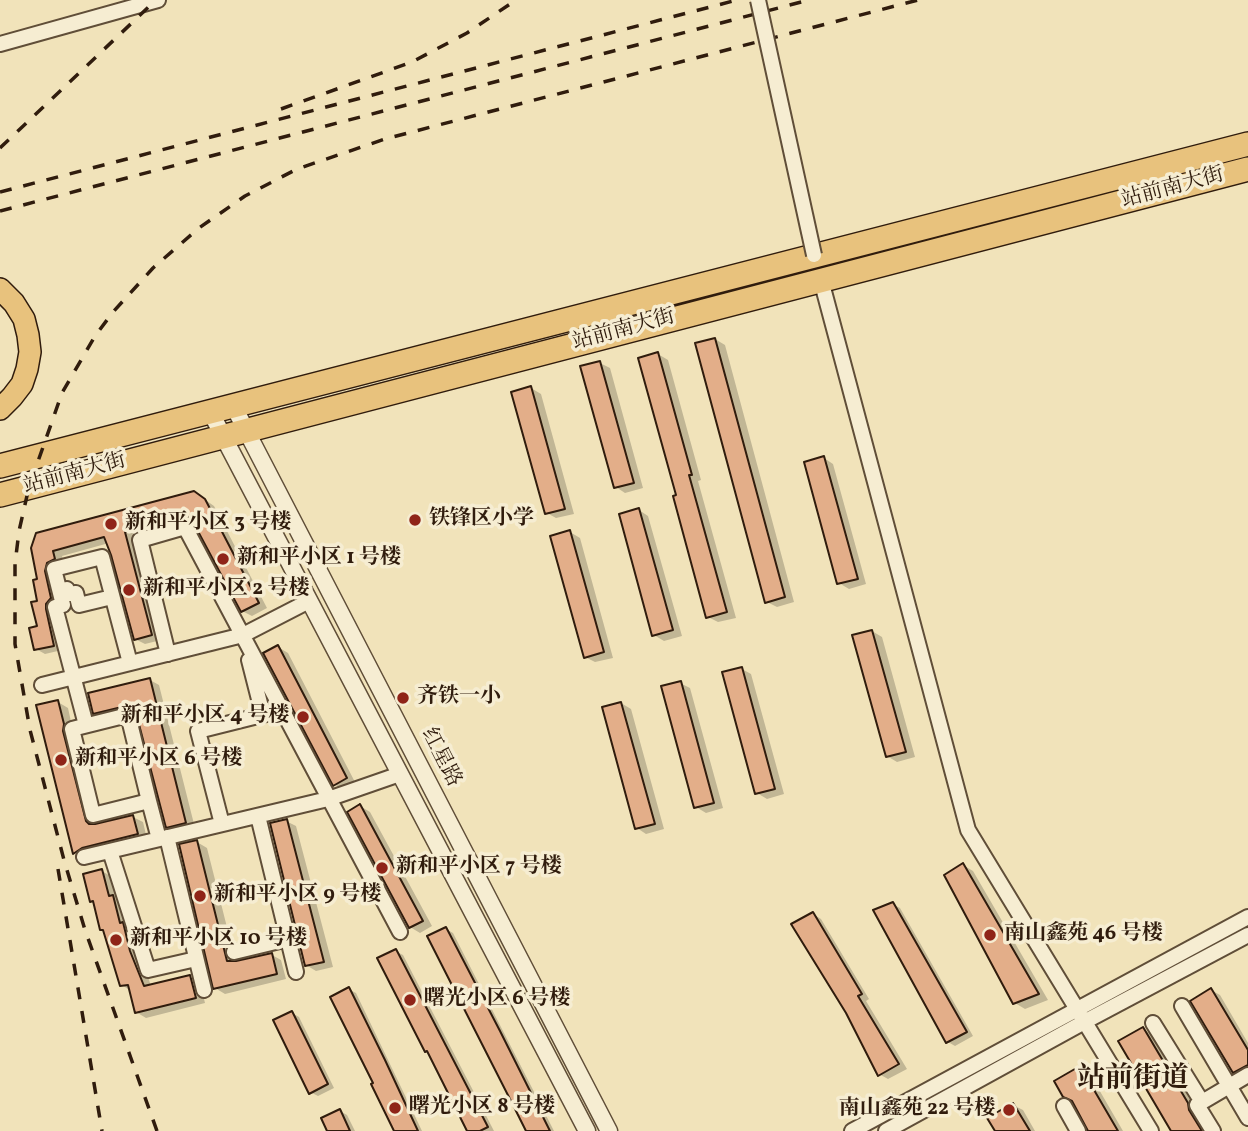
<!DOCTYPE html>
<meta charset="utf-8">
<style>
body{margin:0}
canvas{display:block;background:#f1e3ba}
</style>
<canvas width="1248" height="1131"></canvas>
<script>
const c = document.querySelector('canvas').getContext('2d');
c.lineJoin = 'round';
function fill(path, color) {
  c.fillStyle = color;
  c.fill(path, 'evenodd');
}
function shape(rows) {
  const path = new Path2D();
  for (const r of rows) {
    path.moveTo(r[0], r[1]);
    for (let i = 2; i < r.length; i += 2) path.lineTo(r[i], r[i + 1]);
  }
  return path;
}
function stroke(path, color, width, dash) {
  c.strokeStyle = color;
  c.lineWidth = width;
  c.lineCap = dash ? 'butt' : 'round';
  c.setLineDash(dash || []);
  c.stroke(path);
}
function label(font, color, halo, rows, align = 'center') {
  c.font = font + ' Vollkorn,"Noto Serif SC",serif';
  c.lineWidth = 7;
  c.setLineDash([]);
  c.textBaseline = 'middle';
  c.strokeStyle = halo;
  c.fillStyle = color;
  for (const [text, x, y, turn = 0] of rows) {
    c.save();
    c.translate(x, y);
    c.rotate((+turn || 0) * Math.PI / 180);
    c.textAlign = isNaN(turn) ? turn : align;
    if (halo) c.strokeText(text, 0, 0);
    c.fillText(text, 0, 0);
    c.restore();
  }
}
fill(shape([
 [715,339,725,345,794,602,777,607,767,602],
 [658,354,668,360,701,480,698,481,736,618,718,622,708,617,678,496],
 [600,363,610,368,643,488,625,493,616,487],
 [531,388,541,394,574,514,556,518,547,513],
 [824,458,833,464,866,584,849,589,839,583],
 [204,499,214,506,267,608,252,616,242,611,195,521,134,537,161,640,145,644,135,639,109,543,62,556,64,564,56,568,62,650,45,654,36,649,40,602,39,581,33,548],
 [639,510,648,516,682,636,664,641,654,635],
 [570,532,580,538,613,658,595,662,585,657],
 [872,631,882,637,915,757,897,762,887,756],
 [278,647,288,653,356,784,344,790,334,784],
 [742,669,751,674,784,794,767,799,757,793],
 [150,680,159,685,195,828,177,832,168,826,137,710,104,718,95,713],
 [680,683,690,688,723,808,706,813,696,807],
 [58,702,68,708,73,731,72,738,93,825,133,817,143,822,147,839,84,858,74,852],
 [621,703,631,709,664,829,646,834,637,828],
 [360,806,370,812,432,926,420,933,410,927],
 [286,821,296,826,333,967,316,971,306,965],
 [197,842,207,848,236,963,272,955,281,960,286,979,225,994,215,988],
 [963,865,973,871,1048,1000,1025,1009,1015,1003],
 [102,871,112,877,117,899,123,903,151,986,190,977,200,982,205,1003,146,1018,136,1012,131,991,122,985,95,903,91,901],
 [892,904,900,908,973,1036,955,1046,948,1042],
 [813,914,821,919,869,999,866,1001,907,1069,888,1079,879,1074],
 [446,929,453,933,554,1131,529,1131],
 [395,951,403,955,494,1131,470,1131],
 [348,989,356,993,422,1131,397,1131],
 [1211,990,1220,995,1248,1043,1248,1075,1243,1077,1234,1072],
 [292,1013,299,1017,334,1088,318,1096,310,1092],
 [1143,1029,1152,1034,1208,1131,1173,1131],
 [1080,1068,1090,1074,1123,1131,1088,1131,1088,1126,1074,1101],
 [1013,1105,1023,1110,1035,1131,997,1131],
 [340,1111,347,1115,355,1131,329,1131]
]), '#0003');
const building = shape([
 [715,338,785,597,765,603,695,343,715,338],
 [658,352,692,475,689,475,727,612,706,618,673,496,676,495,638,358,658,352],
 [600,361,634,483,614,488,580,366,600,361],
 [531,386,565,509,545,514,511,392,531,386],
 [824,456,858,579,837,584,804,462,824,456],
 [194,491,205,499,259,603,241,612,193,522,187,516,125,532,152,635,134,640,111,555,104,537,53,551,55,559,47,563,45,571,51,598,46,604,46,609,54,646,34,650,29,628,37,626,31,602,37,601,33,580,37,579,31,548,36,533,194,491],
 [639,508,673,630,652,636,619,514,639,508],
 [570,530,604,652,584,658,550,536,570,530],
 [872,630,906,752,886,757,852,635,872,630],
 [278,645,347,778,333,786,263,653,278,645],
 [742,667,775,789,755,794,722,672,742,667],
 [150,678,186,823,166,828,135,709,126,706,93,714,88,693,150,678],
 [681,681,714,803,694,808,661,686,681,681],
 [58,700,64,724,63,731,86,821,89,824,95,824,133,815,138,834,82,848,73,854,36,705,58,700],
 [621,702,655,824,635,829,602,707,621,702],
 [360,804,423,921,409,928,347,812,360,804],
 [287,819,324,962,305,966,270,823,287,819],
 [197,840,227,961,236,961,272,953,277,974,213,989,179,844,197,840],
 [963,863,1039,994,1013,1004,944,875,963,863],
 [102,869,109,896,113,895,120,923,123,922,130,951,144,986,190,975,196,998,135,1013,128,985,120,986,103,930,100,930,93,901,90,902,83,874,102,869],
 [893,902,967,1032,946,1043,873,910,893,902],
 [813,912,862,994,858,996,899,1064,878,1076,846,1013,791,924,813,912],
 [446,927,500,1031,550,1131,526,1131,515,1109,427,936,446,927],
 [396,949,488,1127,480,1131,467,1131,427,1051,425,1052,377,958,396,949],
 [349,987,385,1060,418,1131,394,1131,371,1084,373,1083,330,997,349,987],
 [1211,988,1248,1050,1248,1065,1233,1073,1190,1001,1211,988],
 [292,1011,328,1084,309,1094,273,1020,292,1011],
 [1143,1027,1188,1103,1189,1110,1202,1131,1171,1131,1118,1041,1143,1027],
 [1080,1066,1118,1131,1088,1131,1072,1101,1063,1097,1054,1081,1080,1066],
 [1013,1103,1030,1131,995,1131,987,1118,1013,1103],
 [340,1109,350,1131,327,1131,321,1118,340,1109]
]);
fill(building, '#e3ae89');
stroke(building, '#301c0d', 2);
const minor = shape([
 [0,44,158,0],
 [821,280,968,830,1151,1131],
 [60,591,67,589,69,594,76,593,79,605,112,597],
 [168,654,140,540,185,527,400,932],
 [249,660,263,715],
 [42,685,243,635,309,601],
 [86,725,55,607,63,605,54,569,102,557,130,663],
 [149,801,93,815,72,729,128,715,149,801,159,839],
 [258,816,296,972],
 [222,824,198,731,282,710],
 [167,837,204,990],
 [110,851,148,970,196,959],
 [84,857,328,799,400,774],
 [234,952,288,939],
 [1182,1006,1248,1118],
 [1153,1023,1202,1102],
 [1064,1106,1078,1131],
 [852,1131,1248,917],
 [886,1131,1086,1021,1248,935],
 [1213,1131,1197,1105,1248,1075]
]);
const tertiary = shape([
 [233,405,609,1131],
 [210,411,587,1131]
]);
const primary = shape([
 [0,289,14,303,24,319,28,335,30,352,27,369,22,384,12,397,0,409]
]);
const trunk = shape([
 [0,466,1248,144],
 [0,495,1248,169]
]);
stroke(minor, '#604e38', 18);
stroke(tertiary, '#604e38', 19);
stroke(primary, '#301c0d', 24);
stroke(trunk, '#301c0d', 26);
stroke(minor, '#f6edd2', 14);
stroke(tertiary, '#f6edd2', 16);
stroke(primary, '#e8c27d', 21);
stroke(trunk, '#e8c27d', 23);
stroke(shape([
 [281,109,412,62,467,33,516,0],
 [0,148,156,0],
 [0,192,737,0],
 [0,211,809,0],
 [58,869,102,1131],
 [157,1131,85,930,64,860,30,730,15,644,15,564,19,531,29,487,62,393,95,336,113,312,153,268,199,228,245,196,297,169,385,139,918,0]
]), '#301c0d', 3.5, [12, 12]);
const minorBridge = shape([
 [758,0,814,255]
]);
stroke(minorBridge, '#604e38', 18, []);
stroke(minorBridge, '#f6edd2', 14);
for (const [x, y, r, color] of [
 [415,520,7,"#8f2418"],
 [111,524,7,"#8f2418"],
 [223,559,7,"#8f2418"],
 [129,590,7,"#8f2418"],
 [403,698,7,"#8f2418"],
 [303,717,7,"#8f2418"],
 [61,760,7,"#8f2418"],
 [382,868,7,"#8f2418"],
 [200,896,7,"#8f2418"],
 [990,935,7,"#8f2418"],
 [116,940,7,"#8f2418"],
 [410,1000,7,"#8f2418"],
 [395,1108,7,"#8f2418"],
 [1009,1110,7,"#8f2418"]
]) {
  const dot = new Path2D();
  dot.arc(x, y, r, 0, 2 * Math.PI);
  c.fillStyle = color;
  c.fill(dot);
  stroke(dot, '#f6edd2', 2.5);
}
label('21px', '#301c0d', '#f6edd2', [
 ["站前南大街",1173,189,-15],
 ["站前南大街",624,331,-15],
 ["站前南大街",75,475,-15],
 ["红星路",440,758,63]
]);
label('bold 21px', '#301c0d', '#f6edd2', [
 ["铁锋区小学",429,520],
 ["新和平小区 3 号楼",125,524],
 ["新和平小区 1 号楼",237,559],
 ["新和平小区 2 号楼",143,590],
 ["齐铁一小",417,698],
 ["新和平小区 4 号楼",289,717,"right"],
 ["新和平小区 6 号楼",75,760],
 ["新和平小区 7 号楼",396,868],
 ["新和平小区 9 号楼",214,896],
 ["南山鑫苑 46 号楼",1004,935],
 ["新和平小区 10 号楼",130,940],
 ["曙光小区 6 号楼",424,1000],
 ["曙光小区 8 号楼",409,1108],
 ["南山鑫苑 22 号楼",995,1110,"right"]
], 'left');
label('bold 28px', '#301c0d', '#f6edd2', [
 ["站前街道",1133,1081]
]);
</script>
